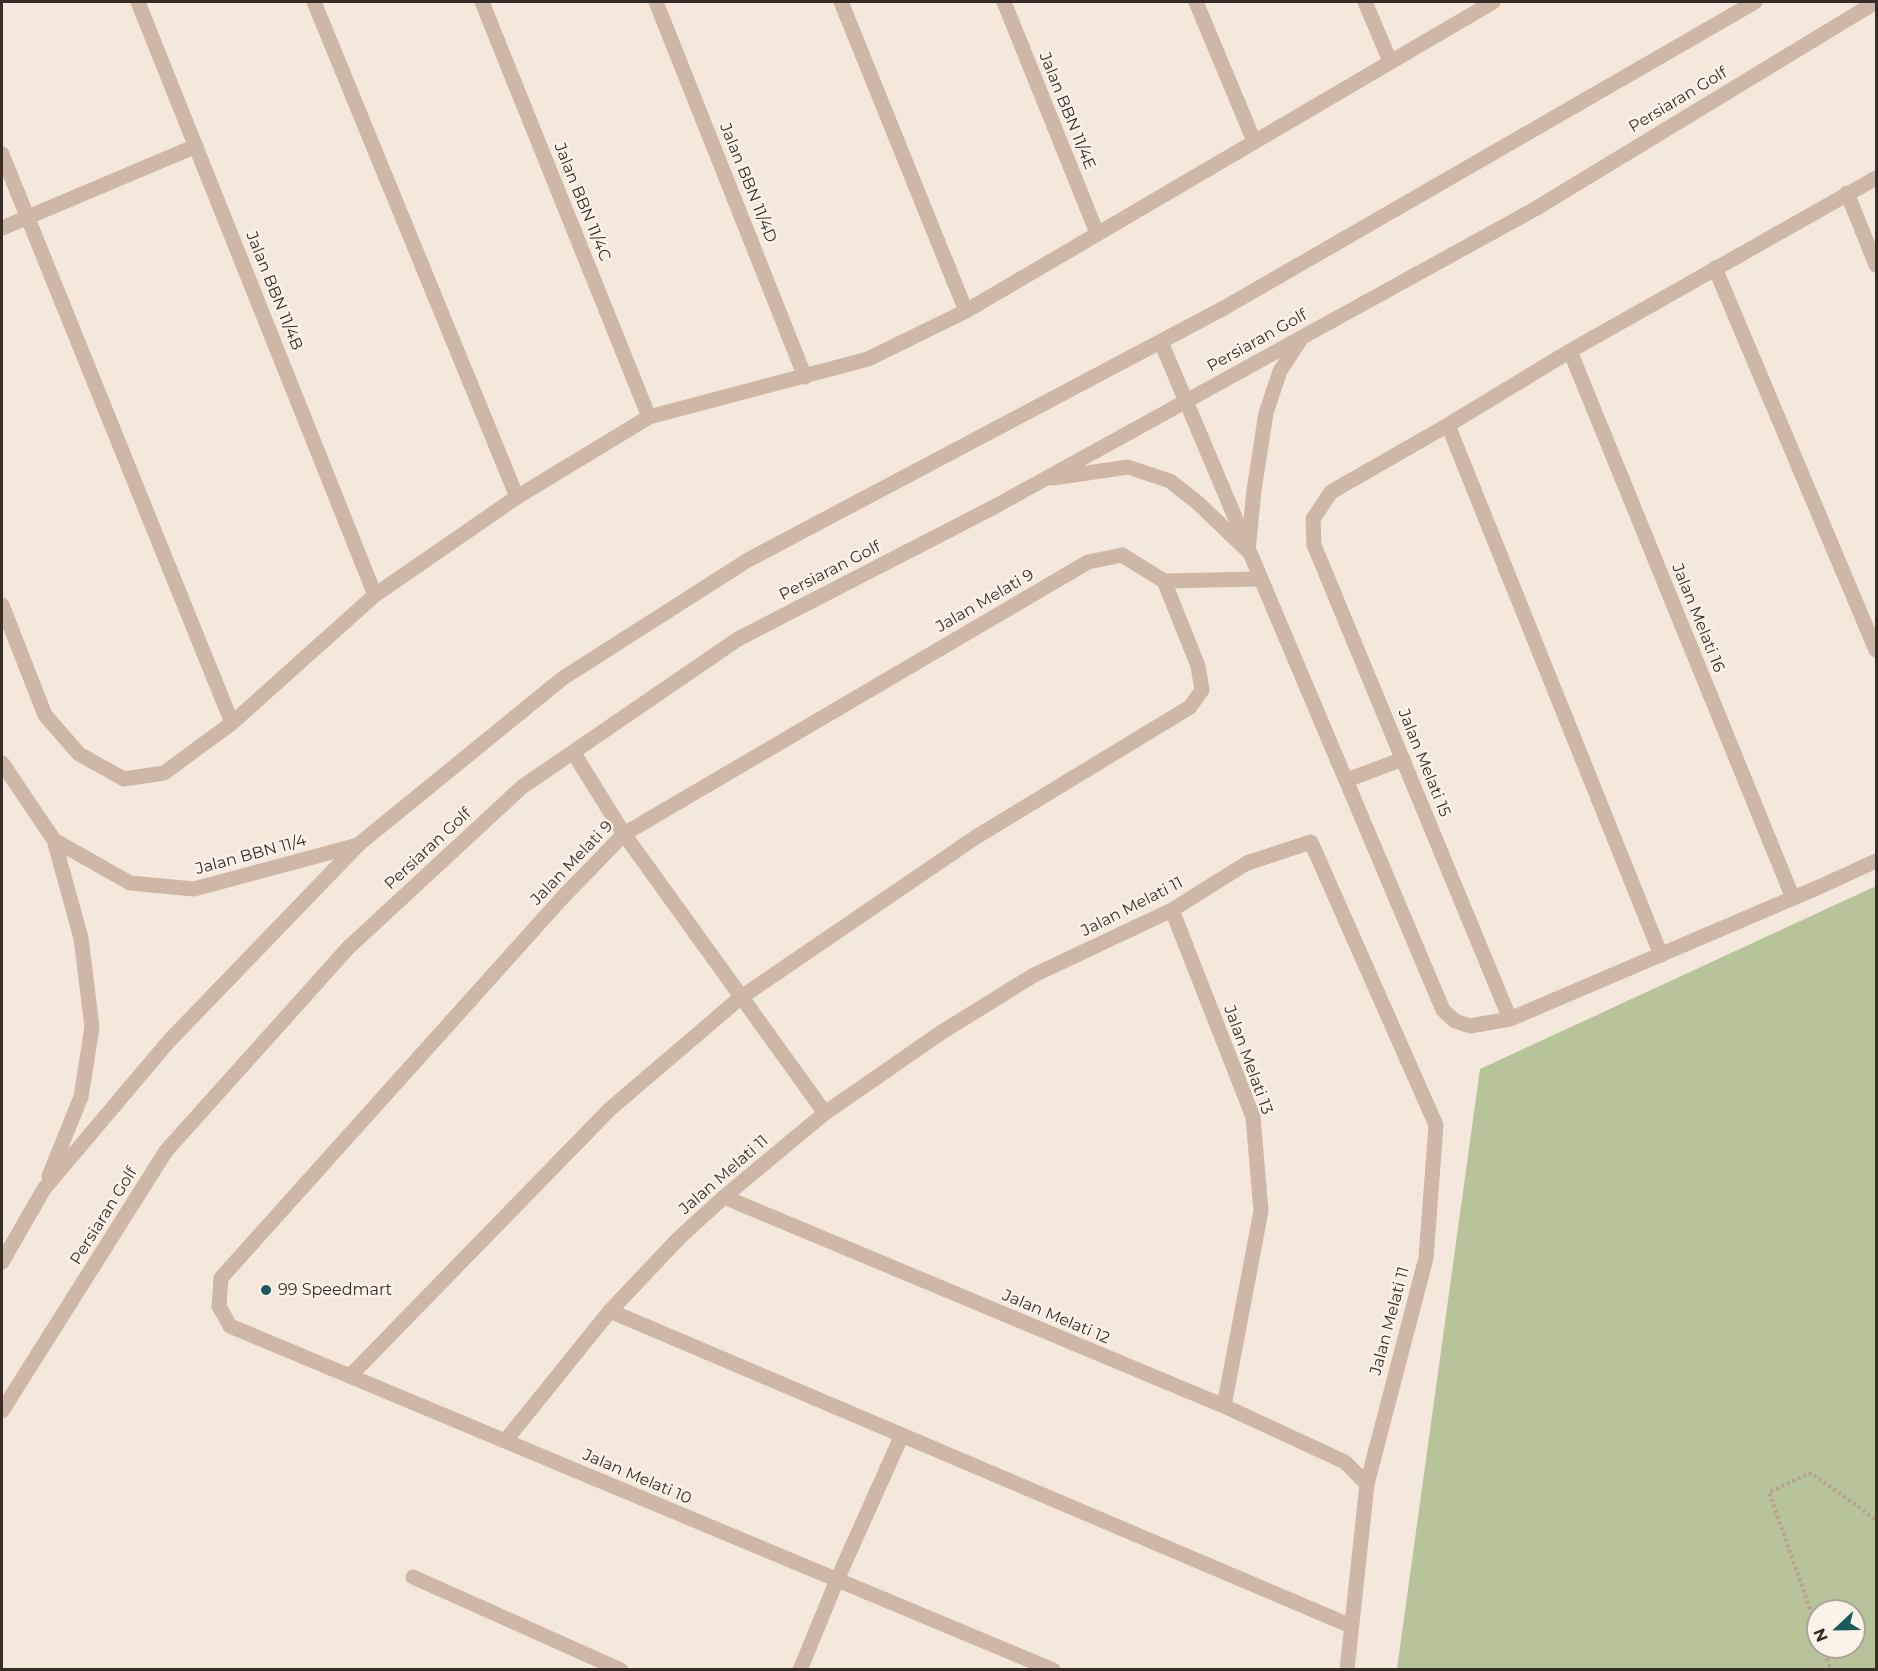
<!DOCTYPE html>
<style>
body{margin:0}
#map{position:relative;width:1878px;height:1671px;overflow:hidden;background:#f4e7db;font-family:Montserrat,sans-serif}
canvas{display:block}
.frame{position:absolute;inset:0;border:3px solid #382c27;pointer-events:none}
.north{position:absolute;left:1806px;top:1599px;width:60px;height:60px;box-sizing:border-box;background:#fbf2e8;border:2px solid #ada39b;border-radius:50%;rotate:248deg;font-size:16px;font-weight:700;line-height:24px;text-align:center;color:#382c27}
.north::after{content:'';display:block;margin:auto;width:21px;height:27px;background:#195a5d;clip-path:polygon(50% 0,100% 100%,50% 72%,0 100%)}
</style>
<div id="map">
<canvas width="1878" height="1671"></canvas>
<div class="frame"></div>
<div class="north">N</div>
</div>
<script>
const c = document.querySelector('canvas').getContext('2d');
c.lineJoin = 'round';
function fill(path, color) {
  c.fillStyle = color;
  c.fill(path, 'evenodd');
}
function shape(rows) {
  const path = new Path2D();
  for (const r of rows) {
    path.moveTo(r[0], r[1]);
    for (let i = 2; i < r.length; i += 2) path.lineTo(r[i], r[i + 1]);
  }
  return path;
}
function stroke(path, color, width, dash) {
  c.strokeStyle = color;
  c.lineWidth = width;
  c.lineCap = dash ? 'butt' : 'round';
  c.setLineDash(dash || []);
  c.stroke(path);
}
function label(font, color, halo, rows, align = 'center') {
  c.font = font + ' Montserrat,sans-serif';
  c.lineWidth = 5;
  c.setLineDash([]);
  c.textBaseline = 'middle';
  c.strokeStyle = halo;
  c.fillStyle = color;
  for (const [text, x, y, turn = 0] of rows) {
    c.save();
    c.translate(x, y);
    c.rotate((+turn || 0) * Math.PI / 180);
    c.textAlign = isNaN(turn) ? turn : align;
    if (halo) c.strokeText(text, 0, 0);
    c.fillText(text, 0, 0);
    c.restore();
  }
}
fill(shape([
 [1876,886,1876,1669,1397,1669,1480,1069],
 [1818,1611,1854,1611,1854,1647,1818,1647]
]), '#b7c499');
stroke(shape([
 [1818,1632,1769,1492,1811,1473,1876,1520],
 [1823,1647,1831,1670]
]), '#b9a190', 4, [3, 3]);
stroke(shape([
 [314,2,517,497],
 [841,2,966,311],
 [1196,2,1254,141],
 [2,154,232,723],
 [2,228,196,146],
 [1715,268,1876,650],
 [1448,425,1661,955],
 [624,834,825,1113],
 [610,1311,1351,1626],
 [350,1376,610,1109,740,998,976,837,1190,707,1202,690,1198,666,1164,581],
 [800,1670,837,1580,902,1435]
]), '#cdb7a6', 15);
stroke(shape([
 [138,2,375,595],
 [482,2,649,417],
 [656,2,805,377],
 [1004,2,1097,233],
 [1365,2,1390,61],
 [1847,193,1876,265],
 [1161,342,1443,1010,1455,1021,1470,1026,1510,1019,1819,887,1876,861],
 [1570,351,1793,898],
 [2,605,45,715,79,754,124,779,164,773,232,723,375,595,517,497,649,417,868,359,966,311,1493,2],
 [573,752,624,834],
 [1347,780,1403,759],
 [1172,910,1253,1117,1261,1211,1224,1406],
 [1510,1019,1314,545,1313,519,1331,492,1448,425,1570,351,1876,178],
 [724,1197,1224,1406,1345,1462,1367,1484],
 [505,1441,610,1311,679,1238,724,1197,825,1113,942,1032,1034,975,1172,910,1247,863,1311,842,1436,1125,1426,1258,1367,1484,1347,1670],
 [413,1577,621,1670],
 [1053,1670,230,1326,219,1306,221,1278,562,898,624,834,1088,562,1122,555,1164,581,1259,579]
]), '#cdb7a6', 15);
stroke(shape([
 [1053,478,1128,467,1170,481,1198,503,1248,551],
 [1248,551,1254,490,1266,413,1280,371,1301,339],
 [2,763,54,840,81,938,92,1027,81,1097,49,1176],
 [54,840,130,883,194,889,358,845],
 [2,1262,44,1189,169,1041,359,844,563,678,748,560,1224,308,1755,2],
 [2,1411,166,1151,348,948,522,787,738,639,994,507,1535,209,1876,2]
]), '#cdb7a6', 15);
for (const [x, y, r, color] of [
 [266,1290,6,"#195a5d"]
]) {
  const dot = new Path2D();
  dot.arc(x, y, r, 0, 2 * Math.PI);
  c.fillStyle = color;
  c.fill(dot);
  stroke(dot, '#fbf2e8', 2);
}
label('16px', '#382c27', '#fbf2e8', [
 ["Persiaran Golf",1678,100,-31],
 ["Jalan BBN 11/4E",1067,111,68],
 ["Jalan BBN 11/4D",748,183,68],
 ["Jalan BBN 11/4C",582,202,68],
 ["Jalan BBN 11/4B",274,291,68],
 ["Persiaran Golf",1257,341,-29],
 ["Persiaran Golf",830,571,-27],
 ["Jalan Melati 9",985,601,-30],
 ["Jalan Melati 16",1698,618,68],
 ["Jalan Melati 15",1424,763,68],
 ["Persiaran Golf",428,849,-43],
 ["Jalan BBN 11/4",251,855,-15],
 ["Jalan Melati 9",572,863,-46],
 ["Jalan Melati 11",1132,907,-27],
 ["Jalan Melati 13",1248,1060,70],
 ["Jalan Melati 11",724,1175,-41],
 ["Persiaran Golf",104,1216,-58],
 ["Jalan Melati 12",1056,1317,23],
 ["Jalan Melati 11",1390,1321,-75],
 ["Jalan Melati 10",637,1477,23]
]);
label('16px', '#382c27', '#fbf2e8', [
 ["99 Speedmart",278,1290]
], 'left');
</script>
